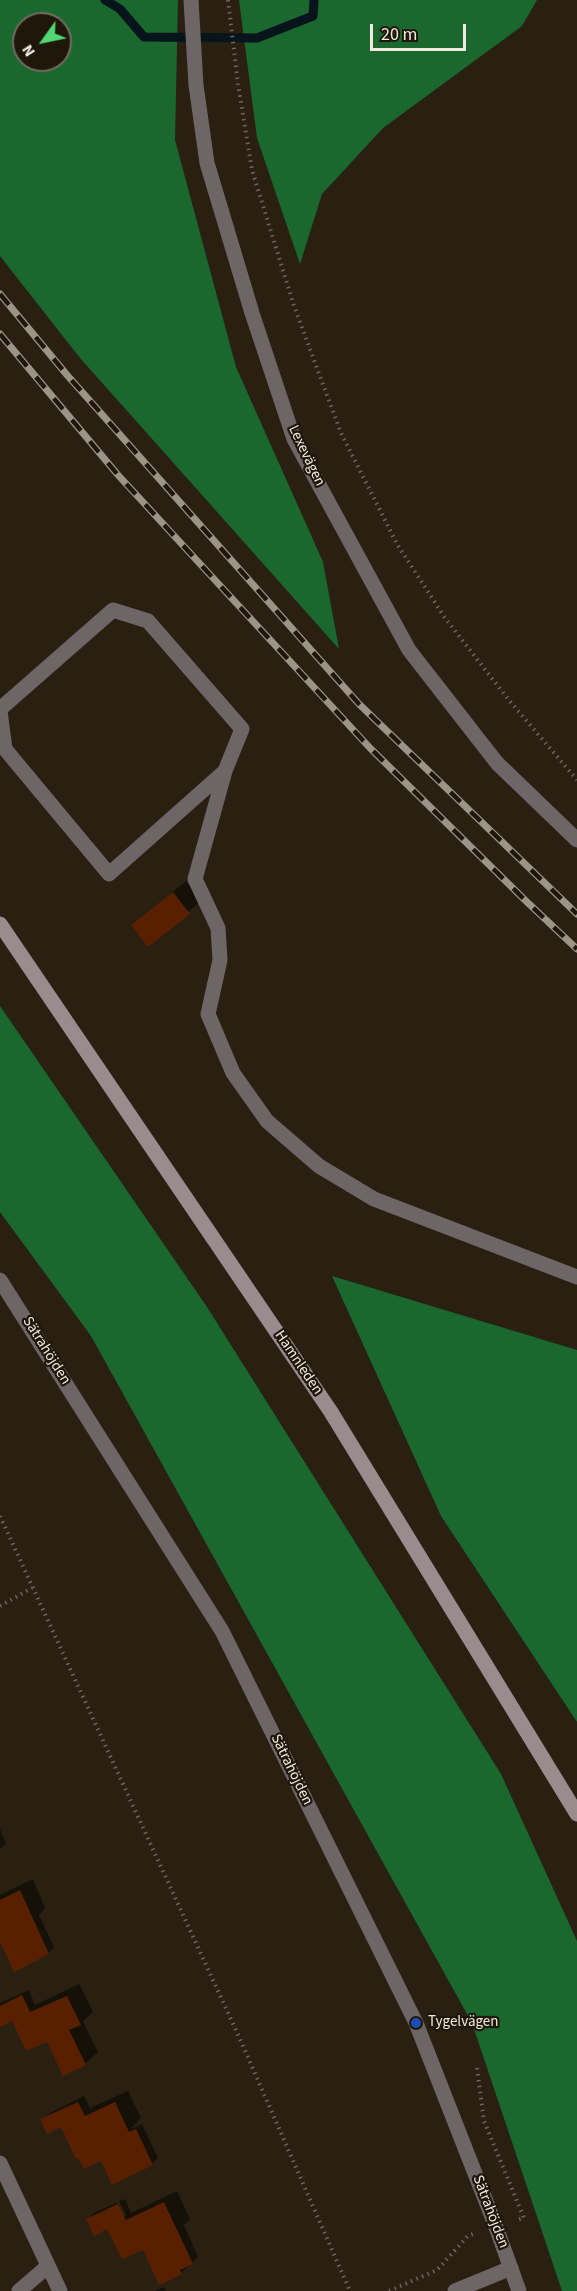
<!DOCTYPE html>
<meta charset="utf-8">
<style>
body{margin:0}
#map{position:relative;width:577px;height:2291px;overflow:hidden;background:#292012;font-family:"Source Sans 3",sans-serif}
canvas{display:block}
.north{position:absolute;left:12px;top:12px;width:60px;height:60px;box-sizing:border-box;background:#1f1709;border:2px solid #736b5f;border-radius:50%;rotate:237deg;font-size:16px;font-weight:700;line-height:24px;text-align:center;color:#f0eae1}
.north::after{content:'';display:block;margin:auto;width:21px;height:27px;background:#51d674;clip-path:polygon(50% 0,100% 100%,50% 72%,0 100%)}
.scale{position:absolute;left:370px;top:24px;width:96px;height:27px;box-sizing:border-box;border:3px solid #f0eae1;border-top:0;padding-left:8px;font-size:18px;line-height:21px;white-space:nowrap;color:#f0eae1;-webkit-text-stroke:4px #1f1709;paint-order:stroke}
</style>
<div id="map">
<canvas width="577" height="2291"></canvas>
<div class="north">N</div>
<div class="scale">20 m</div>
</div>
<script>
const c = document.querySelector('canvas').getContext('2d');
c.lineJoin = 'round';
function fill(path, color) {
  c.fillStyle = color;
  c.fill(path, 'evenodd');
}
function shape(rows) {
  const path = new Path2D();
  for (const r of rows) {
    path.moveTo(r[0], r[1]);
    for (let i = 2; i < r.length; i += 2) path.lineTo(r[i], r[i + 1]);
  }
  return path;
}
function stroke(path, color, width, dash) {
  c.strokeStyle = color;
  c.lineWidth = width;
  c.lineCap = dash ? 'butt' : 'round';
  c.setLineDash(dash || []);
  c.stroke(path);
}
function label(font, color, halo, rows, align = 'center') {
  c.font = font + ' "Source Sans 3",sans-serif';
  c.lineWidth = 4.5;
  c.setLineDash([]);
  c.textBaseline = 'middle';
  c.strokeStyle = halo;
  c.fillStyle = color;
  for (const [text, x, y, turn = 0] of rows) {
    c.save();
    c.translate(x, y);
    c.rotate((+turn || 0) * Math.PI / 180);
    c.textAlign = isNaN(turn) ? turn : align;
    if (halo) c.strokeText(text, 0, 0);
    c.fillText(text, 0, 0);
    c.restore();
  }
}
fill(shape([
 [0,0,178,0,175,140,236,367,323,562,339,649,80,358,0,256],
 [24,24,60,24,60,60,24,60],
 [239,0,537,0,522,26,383,128,322,194,300,264,257,138],
 [0,1006,207,1307,501,1774,577,1941,577,2291,562,2291,472,2023,91,1336,0,1212],
 [332,1276,577,1350,577,1722,441,1516]
]), '#1a682d');
fill(shape([
 [186,881,202,900,149,945,133,925],
 [0,1829,6,1843,0,1849],
 [33,1879,45,1908,39,1915,54,1947,48,1953,0,1938,0,1895],
 [79,1984,93,2012,83,2021,98,2052,85,2064,12,2019,0,2025,0,2003,29,1990,35,2005],
 [128,2091,141,2118,131,2129,142,2124,158,2158,152,2164,102,2159,62,2125,42,2120,48,2114,84,2096,90,2108],
 [177,2191,190,2219,184,2225,198,2257,181,2273,144,2248,88,2219,94,2213,116,2203,122,2216,126,2216,119,2201,125,2199,131,2213],
 [164,2287,166,2291,155,2291]
]), '#0007');
stroke(shape([
 [105,0,120,9,144,37,257,38,313,16,314,0]
]), '#07141b', 9);
fill(shape([
 [173,892,190,914,148,947,131,925],
 [20,1890,49,1954,14,1972,0,1942,0,1900],
 [22,1995,30,2012,67,1996,81,2025,69,2030,86,2065,63,2076,47,2042,26,2051,12,2021,0,2027,0,2006],
 [78,2102,85,2116,115,2102,129,2132,136,2129,153,2165,112,2185,101,2161,84,2169,78,2158,76,2159,61,2127,47,2134,40,2119],
 [164,2202,193,2264,180,2270,182,2274,159,2285,143,2250,122,2259,107,2229,94,2236,86,2219,118,2204,126,2220]
]), '#592000');
stroke(shape([
 [228,0,238,84,252,170,294,306,341,433,397,544,445,618,508,699,577,780],
 [0,1516,240,2039,350,2291],
 [0,1606,32,1588],
 [477,2068,484,2121,524,2218,517,2220],
 [389,2291,437,2270,468,2236,473,2234]
]), '#6e665a', 4, [1.5, 4.5]);
stroke(shape([
 [0,709,113,610,148,621,242,729,225,771,109,874,5,749,0,711],
 [225,771,195,879,218,928,220,960,208,1014,233,1073,267,1121,319,1166,374,1199,577,1277]
]), '#6e6567', 15);
stroke(shape([
 [0,2163,60,2291],
 [19,2291,48,2266],
 [455,2291,511,2268]
]), '#6e6567', 15);
stroke(shape([
 [191,0,196,85,207,163,252,313,294,439,409,650,497,763,577,840],
 [0,1280,222,1631,416,2023,496,2227,519,2291]
]), '#6e6567', 15);
stroke(shape([
 [0,924,331,1412,577,1814]
]), '#9a8b8f', 15);
const rail = shape([
 [0,294,67,375,359,704,577,914],
 [0,334,118,475,370,748,527,902,577,949]
]);
stroke(rail, '#9b9488', 7);
stroke(rail, '#1f1709', 4.5, [14]);
for (const [x, y, r, color] of [
 [416,2023,6,"#1a4fb4"]
]) {
  const dot = new Path2D();
  dot.arc(x, y, r, 0, 2 * Math.PI);
  c.fillStyle = color;
  c.fill(dot);
  stroke(dot, '#1f1709', 2);
}
label('15px', '#f0eae1', '#1f1709', [
 ["Lexevägen",306,456,64],
 ["Sätrahöjden",46,1351,58],
 ["Hamnleden",298,1363,56],
 ["Sätrahöjden",291,1770,64],
 ["Sätrahöjden",490,2212,69]
]);
label('15px', '#f0eae1', '#1f1709', [
 ["Tygelvägen",428,2023]
], 'left');
</script>
